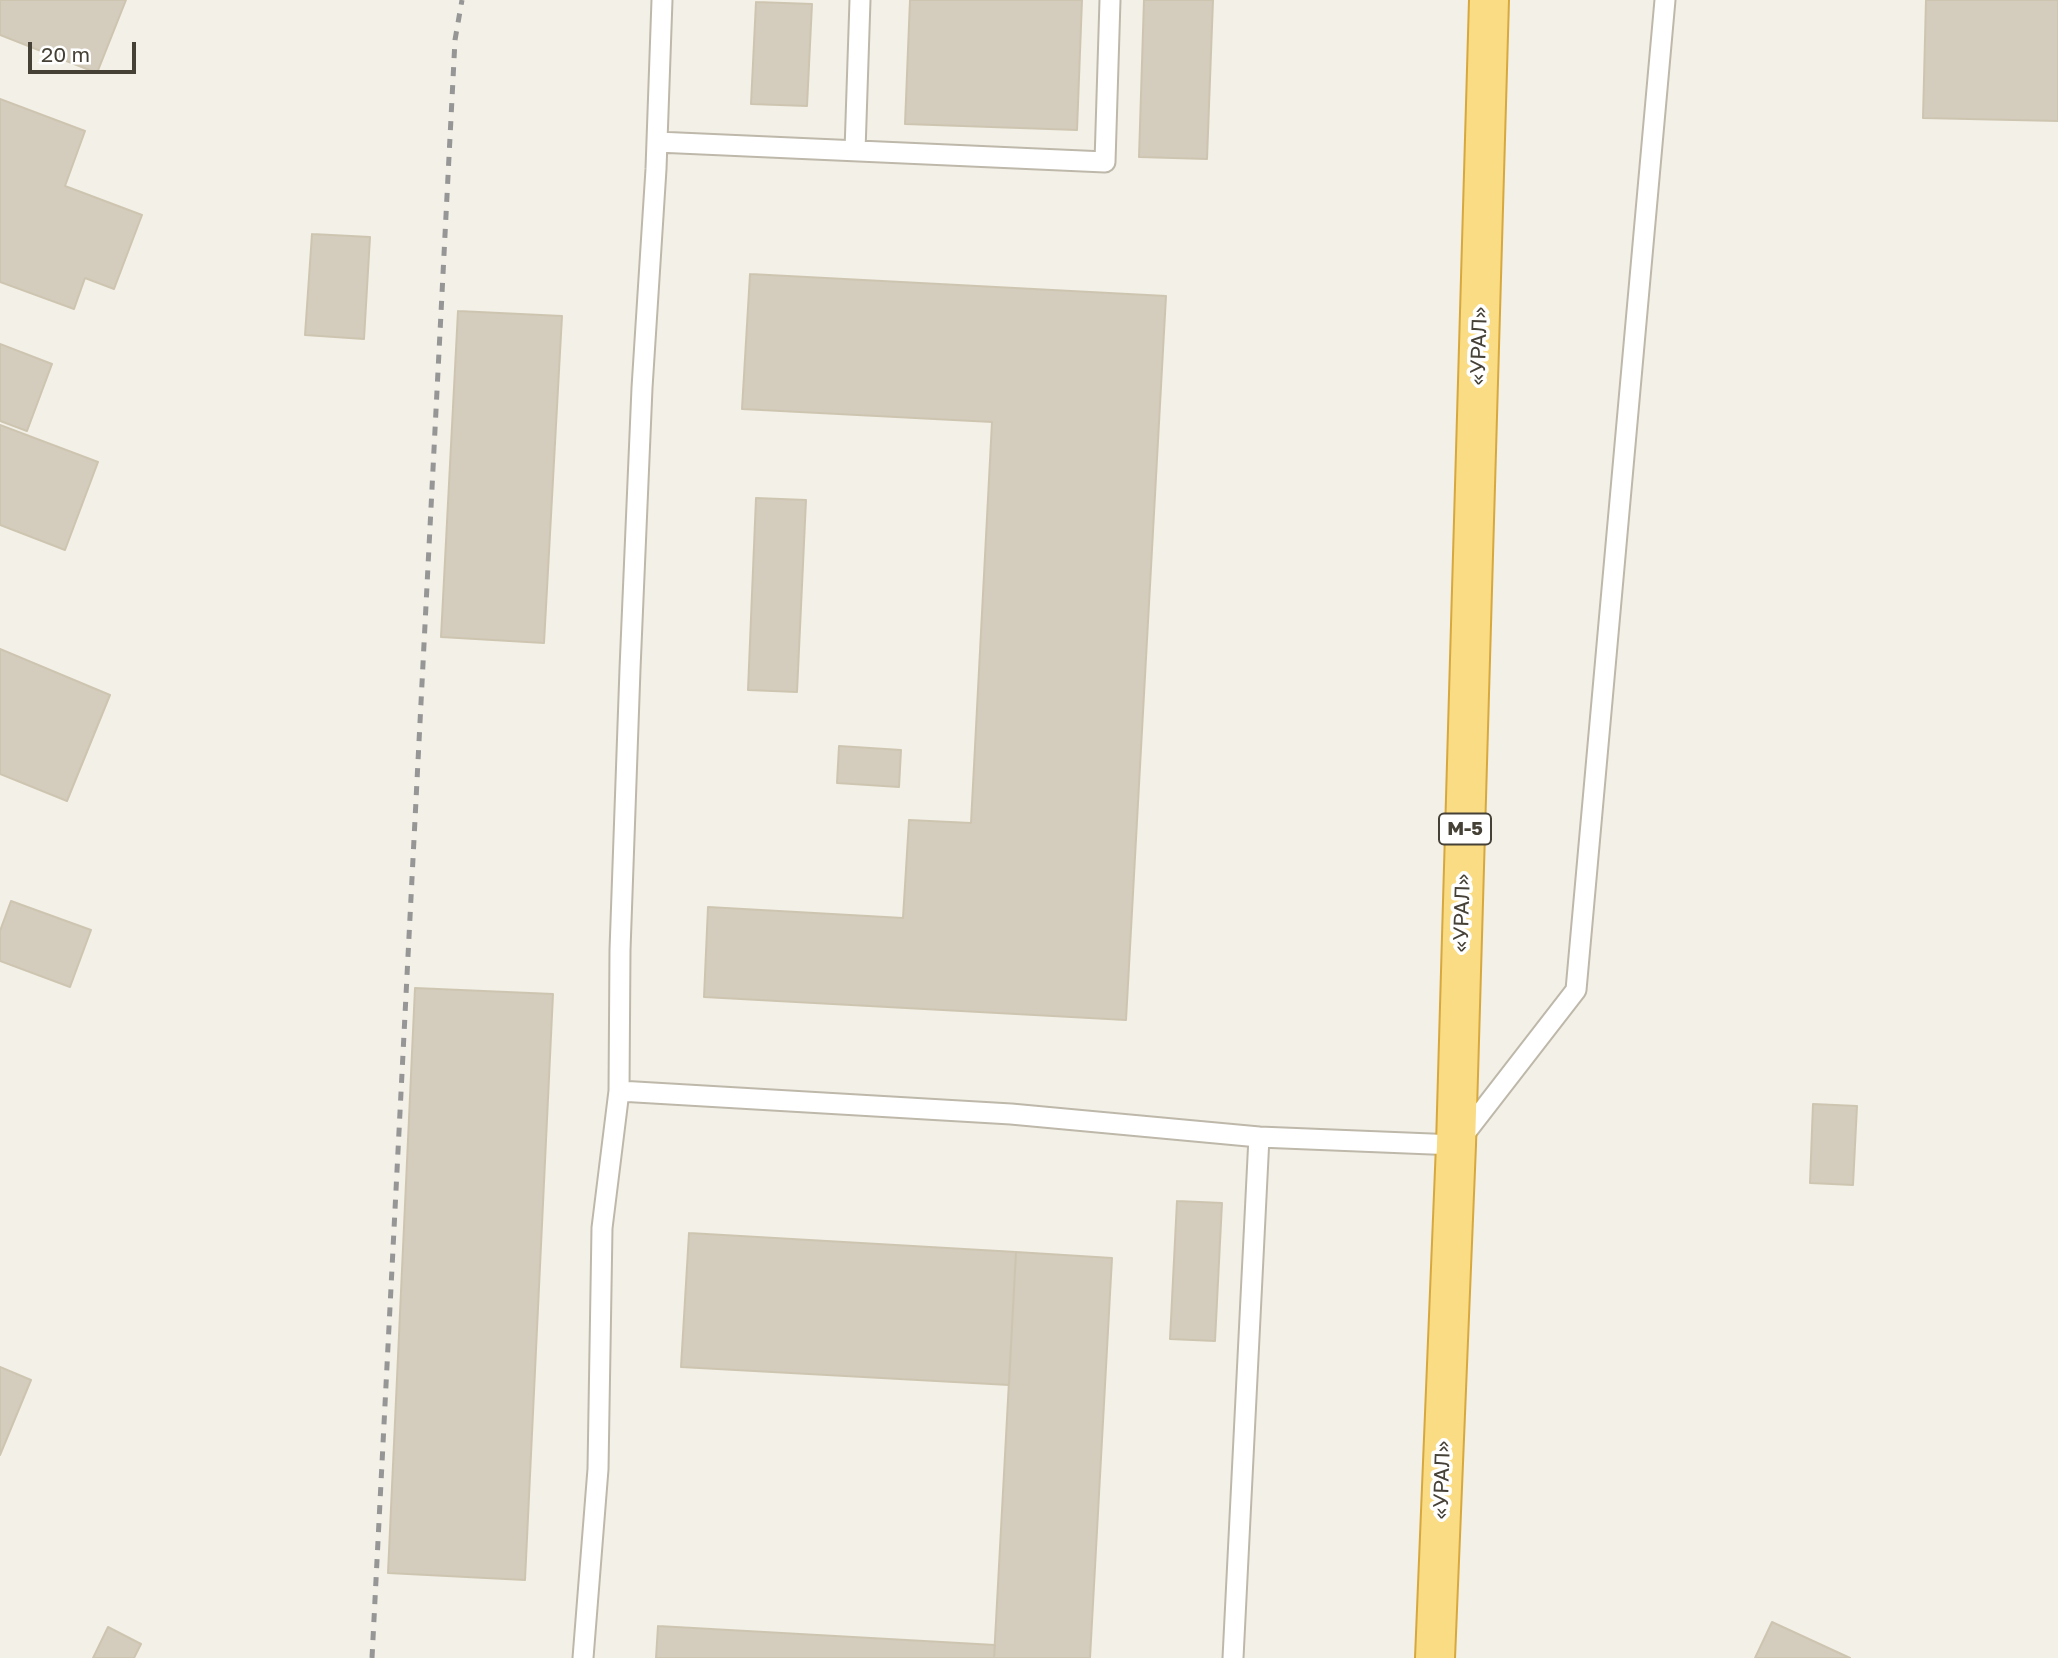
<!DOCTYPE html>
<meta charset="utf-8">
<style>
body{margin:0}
#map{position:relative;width:2058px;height:1658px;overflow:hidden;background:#f3f0e7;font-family:"Golos Text",sans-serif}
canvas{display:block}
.scale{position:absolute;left:28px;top:42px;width:108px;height:32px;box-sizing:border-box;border:4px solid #464136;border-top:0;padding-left:9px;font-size:21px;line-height:24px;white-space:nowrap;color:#464136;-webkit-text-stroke:5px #fff;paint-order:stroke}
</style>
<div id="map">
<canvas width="2058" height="1658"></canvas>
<div class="scale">20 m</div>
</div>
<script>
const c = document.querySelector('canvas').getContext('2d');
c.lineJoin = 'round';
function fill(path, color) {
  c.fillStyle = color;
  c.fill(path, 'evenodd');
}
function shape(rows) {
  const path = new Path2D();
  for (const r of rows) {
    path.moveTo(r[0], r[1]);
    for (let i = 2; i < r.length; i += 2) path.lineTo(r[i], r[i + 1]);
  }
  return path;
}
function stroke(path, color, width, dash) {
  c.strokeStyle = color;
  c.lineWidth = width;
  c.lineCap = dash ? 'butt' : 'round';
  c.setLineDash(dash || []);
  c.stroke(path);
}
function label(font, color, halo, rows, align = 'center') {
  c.font = font + ' "Golos Text",sans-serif';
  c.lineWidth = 7;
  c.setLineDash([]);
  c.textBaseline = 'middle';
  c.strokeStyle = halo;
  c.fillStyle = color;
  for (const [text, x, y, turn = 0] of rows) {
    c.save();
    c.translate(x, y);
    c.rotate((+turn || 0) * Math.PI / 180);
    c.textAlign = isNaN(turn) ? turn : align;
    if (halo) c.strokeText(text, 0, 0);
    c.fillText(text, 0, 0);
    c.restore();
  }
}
const building = shape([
 [0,0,126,0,97,73,0,35,0,0],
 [910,0,1082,0,1077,130,905,124,910,0],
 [1144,0,1213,0,1207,159,1139,157,1144,0],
 [1926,0,2058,0,2058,121,1923,118,1926,0],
 [756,2,812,4,807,106,751,104,756,2],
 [0,99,85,131,65,186,142,215,114,289,85,278,74,309,0,282,0,99],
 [312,234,370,237,364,339,305,335,312,234],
 [750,274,1166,296,1126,1020,704,997,708,907,903,918,909,820,971,823,992,422,742,409,750,274],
 [458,311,562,316,544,643,441,637,458,311],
 [0,344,52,364,27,431,0,421,0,344],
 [0,425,98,462,65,550,0,525,0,425],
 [756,498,806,500,797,692,748,690,756,498],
 [0,649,110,695,67,801,0,774,0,649],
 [839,746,901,750,899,787,837,783,839,746],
 [11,901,91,930,70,987,0,961,0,931,11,901],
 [415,988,553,994,525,1580,388,1573,415,988],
 [1813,1104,1857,1106,1853,1185,1810,1183,1813,1104],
 [1177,1201,1222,1203,1215,1341,1170,1339,1177,1201],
 [689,1233,1016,1252,1009,1385,681,1367,689,1233],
 [1016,1252,1112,1258,1090,1658,994,1658,1016,1252],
 [0,1367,31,1380,0,1455,0,1367],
 [1772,1622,1850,1658,1755,1658,1772,1622],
 [658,1626,995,1645,994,1658,656,1658,658,1626],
 [108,1627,141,1644,134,1658,93,1658,108,1627]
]);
fill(building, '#d4ccbd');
stroke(building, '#cec5b1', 2);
const service = shape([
 [657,142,1105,162,1110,0],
 [855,151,860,0],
 [619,1091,1011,1114,1259,1137],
 [583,1658,598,1469,602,1228,619,1091,620,950,630,669,642,388,656,169,662,0],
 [1233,1658,1259,1137,1456,1145,1576,990,1665,0]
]);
const trunk = shape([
 [1435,1658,1456,1145,1489,0]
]);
stroke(service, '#beb8aa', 23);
stroke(trunk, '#d7a83d', 42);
stroke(service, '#fff', 19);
stroke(trunk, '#f9dc83', 38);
stroke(shape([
 [372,1658,455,40,462,0]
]), '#969696', 5, [9, 9]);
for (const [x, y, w] of [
 [1465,829,52]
]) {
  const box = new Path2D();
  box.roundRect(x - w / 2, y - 15.5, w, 31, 5);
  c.fillStyle = '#fff';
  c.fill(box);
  stroke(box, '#464136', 2);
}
label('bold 19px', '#464136', null, [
 ["М-5",1465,829]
]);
label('21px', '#464136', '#fff', [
 ["«УРАЛ»",1479,346,-88],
 ["«УРАЛ»",1462,913,-88],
 ["«УРАЛ»",1442,1480,-88]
]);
</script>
